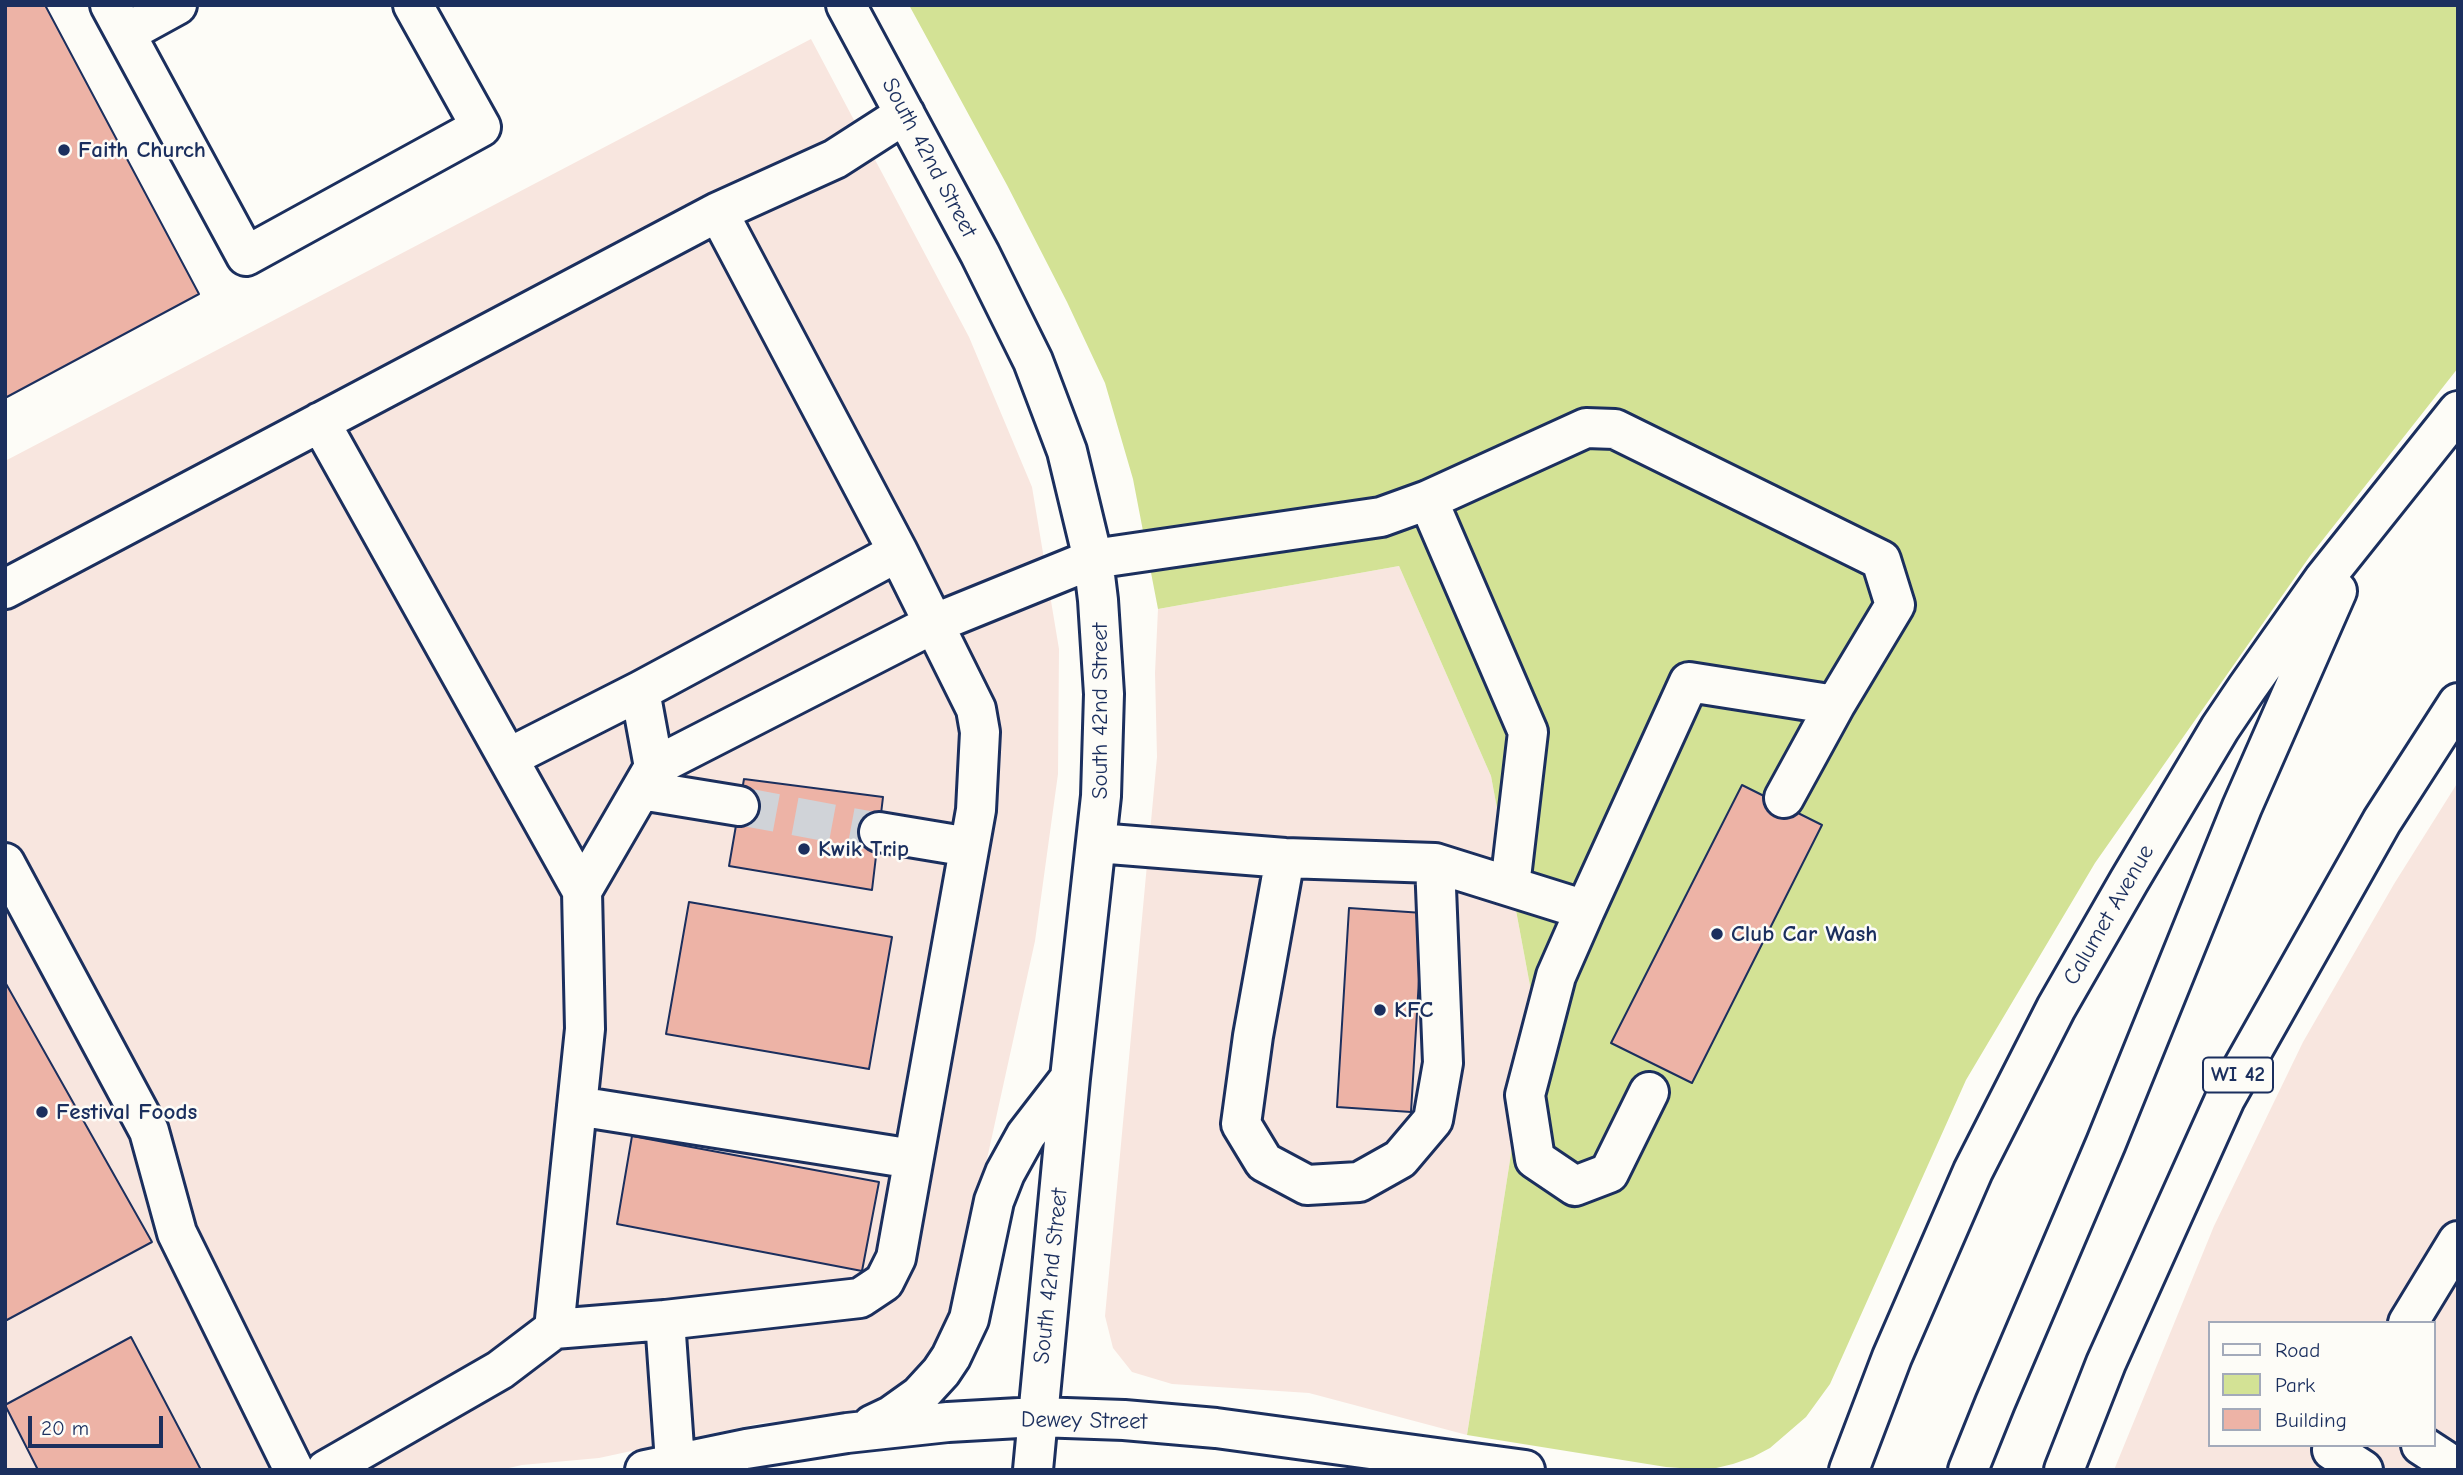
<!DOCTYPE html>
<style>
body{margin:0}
#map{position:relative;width:2463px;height:1475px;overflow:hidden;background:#fdfcf7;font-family:"Comic Neue",sans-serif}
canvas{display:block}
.frame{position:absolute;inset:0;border:7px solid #1b2f5e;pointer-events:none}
.legend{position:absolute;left:2208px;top:1321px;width:228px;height:126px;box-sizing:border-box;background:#fdfcf7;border:2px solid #a3aaba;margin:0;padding:9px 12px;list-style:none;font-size:21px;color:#1b2f5e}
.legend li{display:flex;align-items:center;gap:14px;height:35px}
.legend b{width:35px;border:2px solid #a3aaba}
.scale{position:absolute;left:28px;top:1416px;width:135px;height:32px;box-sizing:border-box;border:4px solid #1b2f5e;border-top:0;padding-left:9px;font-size:21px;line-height:24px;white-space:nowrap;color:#1b2f5e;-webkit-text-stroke:5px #fdfcf7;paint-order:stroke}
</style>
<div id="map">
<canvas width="2463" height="1475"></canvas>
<div class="frame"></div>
<ul class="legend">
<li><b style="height:9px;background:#fdfcf7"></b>Road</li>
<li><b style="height:19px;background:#d3e295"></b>Park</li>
<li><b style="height:19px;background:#edb3a6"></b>Building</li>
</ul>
<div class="scale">20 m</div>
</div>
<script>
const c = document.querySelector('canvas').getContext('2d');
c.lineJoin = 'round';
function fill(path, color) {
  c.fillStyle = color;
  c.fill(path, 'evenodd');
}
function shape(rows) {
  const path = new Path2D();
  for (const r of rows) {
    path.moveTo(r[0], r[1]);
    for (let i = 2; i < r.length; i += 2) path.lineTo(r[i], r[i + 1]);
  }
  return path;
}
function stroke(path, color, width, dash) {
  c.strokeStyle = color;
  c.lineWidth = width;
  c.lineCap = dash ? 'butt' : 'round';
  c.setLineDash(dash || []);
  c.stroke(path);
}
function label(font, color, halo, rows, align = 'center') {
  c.font = font + ' "Comic Neue",sans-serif';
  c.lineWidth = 5;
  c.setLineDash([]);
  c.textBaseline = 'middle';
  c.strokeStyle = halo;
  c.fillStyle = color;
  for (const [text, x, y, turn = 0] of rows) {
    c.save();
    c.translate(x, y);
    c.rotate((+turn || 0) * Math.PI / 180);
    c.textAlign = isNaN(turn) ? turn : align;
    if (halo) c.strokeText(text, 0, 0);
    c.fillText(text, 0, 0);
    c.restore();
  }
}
fill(shape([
 [811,39,969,337,1032,487,1059,649,1058,774,1035,941,950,1327,910,1382,881,1404,848,1415,761,1423,599,1458,522,1465,500,1470,5,1470,5,461],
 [1399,566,1491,776,1534,1007,1467,1435,1309,1393,1172,1384,1132,1372,1113,1348,1105,1316,1157,757,1155,673,1158,609],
 [2458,782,2458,1470,2114,1470,2214,1226,2303,1042,2394,884],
 [2209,1323,2433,1323,2433,1445,2209,1445]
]), '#f8e6df');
fill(shape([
 [909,5,2458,5,2458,368,2310,556,2095,863,1966,1080,1830,1384,1806,1417,1770,1448,1753,1457,1733,1464,1712,1469,1694,1469,1666,1467,1467,1435,1534,1007,1491,776,1399,566,1158,609,1133,479,1105,383,1067,302,1007,185]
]), '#d3e295');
const building = shape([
 [5,5,45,5,199,294,5,398,5,5],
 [744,779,883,797,872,890,729,866,744,779],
 [1742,785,1822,825,1692,1083,1611,1043,1742,785],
 [689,902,892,937,869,1069,666,1034,689,902],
 [1349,908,1423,913,1411,1112,1337,1107,1349,908],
 [5,982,152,1242,5,1321,5,982],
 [632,1136,879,1182,862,1271,617,1224,632,1136],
 [131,1337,201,1470,38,1470,5,1405,131,1337]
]);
fill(building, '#edb3a6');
stroke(building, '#1b2f5e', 2);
stroke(shape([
 [739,806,879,832]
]), '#d0d3d8', 38, [38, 19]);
const minor = shape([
 [110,5,246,256,481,127,413,5],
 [846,5,980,254,1033,361,1067,451,1093,559,1098,600,1104,694,1101,796,1070,1078,1033,1470],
 [126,33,177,5],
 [320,422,582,891],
 [1428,500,1528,732,1510,886],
 [5,589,718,212],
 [508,758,640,691],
 [654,767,640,691,898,552],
 [641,790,739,806],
 [1784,798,1835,705],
 [879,832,969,847],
 [1285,858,1253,1036,1241,1124,1264,1162,1307,1185,1359,1182,1400,1159,1433,1120,1443,1063,1435,863],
 [5,863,149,1131,177,1233,294,1470],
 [1585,910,1556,976,1525,1095,1535,1159,1575,1186,1609,1173,1649,1092],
 [577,1106,913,1159],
 [665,1320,860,1298,884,1282,896,1258,976,810,980,732,976,709,898,552,718,212,835,159,905,114],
 [2408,1323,2458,1241],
 [872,1425,891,1416,919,1396,941,1372,951,1357,969,1319,994,1201,1005,1173,1026,1135,1070,1078],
 [2335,1445,2332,1450,2363,1470],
 [2421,1445,2444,1460,2453,1470],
 [675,1462,665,1320,554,1329,585,1029,582,891,654,767,933,624,1093,559,1381,517,1428,500,1586,428,1615,429,1881,560,1895,605,1835,705,1689,682,1585,910,1435,863,1285,858,1097,843],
 [326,1470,500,1370,554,1329],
 [645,1470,746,1449,847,1433,948,1422,1037,1417,1124,1420,1216,1428,1525,1470]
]);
const major = shape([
 [1849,1470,1892,1357,1973,1171,2056,1008,2129,881,2220,728,2247,688,2324,579,2458,411],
 [1968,1470,1995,1403,2106,1143,2242,807,2337,591],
 [2064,1470,2106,1363,2225,1099,2382,821,2458,703]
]);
stroke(minor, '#1b2f5e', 44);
stroke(major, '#1b2f5e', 44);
stroke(minor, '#fdfcf7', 38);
stroke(major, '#fdfcf7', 38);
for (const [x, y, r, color] of [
 [64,150,7,"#1b2f5e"],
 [804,849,7,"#1b2f5e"],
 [1717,934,7,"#1b2f5e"],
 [1380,1010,7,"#1b2f5e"],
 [42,1112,7,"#1b2f5e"]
]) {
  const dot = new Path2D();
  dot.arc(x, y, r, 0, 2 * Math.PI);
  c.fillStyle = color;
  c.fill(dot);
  stroke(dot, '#fdfcf7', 2.5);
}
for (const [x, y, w] of [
 [2238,1075,70]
]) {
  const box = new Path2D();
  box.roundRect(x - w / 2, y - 17.5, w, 35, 5);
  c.fillStyle = '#fdfcf7';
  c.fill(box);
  stroke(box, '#1b2f5e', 2);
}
label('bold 21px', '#1b2f5e', null, [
 ["WI 42",2238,1075]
]);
label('bold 23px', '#1b2f5e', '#fdfcf7', [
 ["Faith Church",78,150],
 ["Kwik Trip",818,849],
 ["Club Car Wash",1731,934],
 ["KFC",1394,1010],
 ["Festival Foods",56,1112]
], 'left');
label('23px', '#1b2f5e', '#fdfcf7', [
 ["South 42nd Street",929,158,62],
 ["South 42nd Street",1100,711,-90],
 ["Calumet Avenue",2109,915,-60],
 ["South 42nd Street",1051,1276,-84],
 ["Dewey Street",1084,1421,1]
]);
</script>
